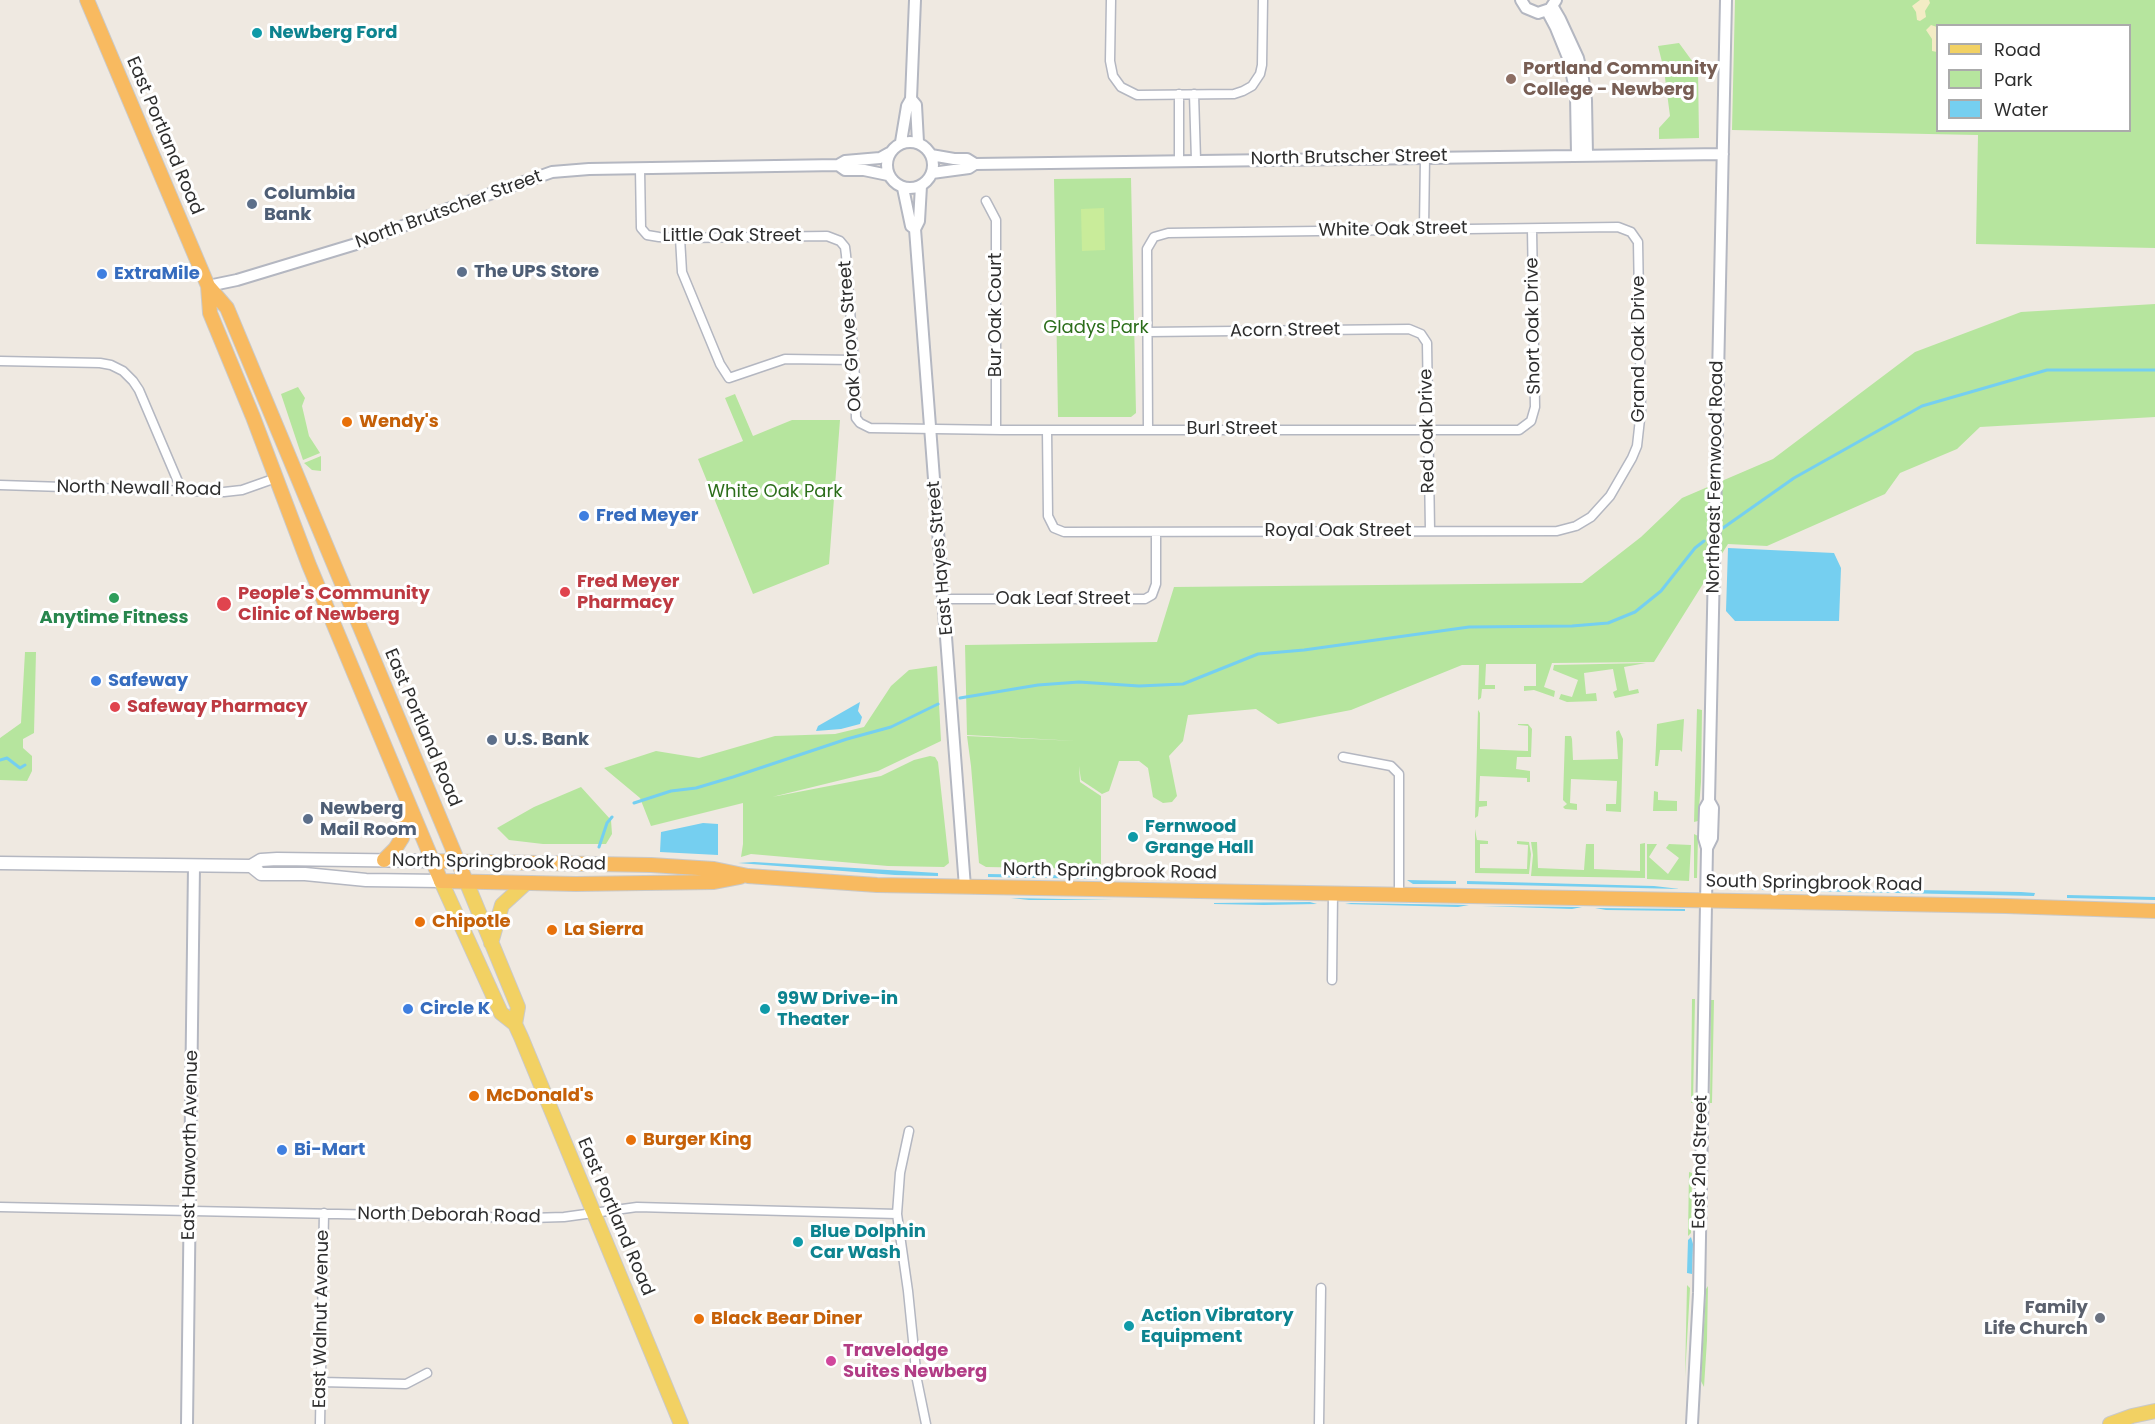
<!DOCTYPE html>
<style>
body{margin:0}
#map{position:relative;width:2155px;height:1424px;overflow:hidden;background:#efe9e1;font-family:Poppins,sans-serif}
canvas{display:block}
.legend{position:absolute;left:1936px;top:24px;width:195px;height:108px;box-sizing:border-box;background:#fff;border:2px solid #ababab;margin:0;padding:8px 10px;list-style:none;font-size:18px;color:#2e2e2e}
.legend li{display:flex;align-items:center;gap:12px;height:30px}
.legend b{width:30px;border:2px solid #ababab}
</style>
<div id="map">
<canvas width="2155" height="1424"></canvas>
<ul class="legend">
<li><b style="height:8px;background:#f2d163"></b>Road</li>
<li><b style="height:16px;background:#b6e59e"></b>Park</li>
<li><b style="height:16px;background:#75cff0"></b>Water</li>
</ul>
</div>
<script>
const c = document.querySelector('canvas').getContext('2d');
c.lineJoin = 'round';
function fill(path, color) {
  c.fillStyle = color;
  c.fill(path, 'evenodd');
}
function shape(rows) {
  const path = new Path2D();
  for (const r of rows) {
    if (r.length === 3) {
      path.moveTo(r[0] + r[2], r[1]);
      path.arc(r[0], r[1], r[2], 0, 2 * Math.PI);
      continue;
    }
    path.moveTo(r[0], r[1]);
    for (let i = 2; i < r.length; i += 2) path.lineTo(r[i], r[i + 1]);
  }
  return path;
}
function stroke(path, color, width, dash) {
  c.strokeStyle = color;
  c.lineWidth = width;
  c.lineCap = dash ? 'butt' : 'round';
  c.setLineDash(dash || []);
  c.stroke(path);
}
function label(font, color, halo, rows, align = 'center') {
  c.font = font + ' Poppins,sans-serif';
  c.lineWidth = 6;
  c.setLineDash([]);
  c.textBaseline = 'middle';
  c.strokeStyle = halo;
  c.fillStyle = color;
  for (const [text, x, y, turn = 0] of rows) {
    c.save();
    c.translate(x, y);
    c.rotate((+turn || 0) * Math.PI / 180);
    c.textAlign = isNaN(turn) ? turn : align;
    if (halo) c.strokeText(text, 0, 0);
    c.fillText(text, 0, 0);
    c.restore();
  }
}
fill(shape([
 [1735,0,2155,0,2155,248,1976,244,1978,135,1732,130],
 [1938,26,2130,26,2130,130,1938,130],
 [1679,43,1698,69,1699,138,1659,139,1659,128,1670,116,1664,70,1658,46],
 [1131,178,1136,413,1131,417,1058,417,1054,179],
 [2155,304,2155,417,1980,427,1957,449,1900,473,1885,494,1767,546,1728,544,1654,662,1552,663,1544,687,1555,691,1554,697,1534,690,1524,691,1524,686,1536,686,1536,664,1486,664,1485,685,1495,685,1495,689,1482,689,1481,698,1478,700,1479,665,1462,665,1351,710,1278,724,1256,709,1188,715,1183,741,1169,756,1177,796,1172,802,1163,803,1153,797,1148,768,1139,761,1119,761,1109,791,1102,794,1081,780,1079,766,1080,782,1101,796,1101,864,1099,869,986,867,979,863,971,766,967,736,1077,741,967,735,965,645,1157,642,1174,587,1582,583,1641,537,1682,498,1773,459,1915,352,2021,312],
 [298,387,305,398,302,406,309,436,320,453,303,460,281,394],
 [735,394,753,436,792,420,840,420,829,564,753,594,698,459,743,441,725,398],
 [321,456,321,471,312,470,304,463],
 [25,652,36,652,34,733,23,739,23,748,32,756,32,771,27,781,0,780,0,738,21,723],
 [1646,663,1624,667,1629,691,1638,689,1639,693,1615,698,1613,692,1617,690,1613,669,1584,673,1586,694,1596,693,1597,701,1567,702,1559,699,1561,694,1572,697,1578,680,1553,670,1554,665],
 [937,666,941,741,878,771,772,797,881,776,914,760,930,756,935,757,938,762,949,863,944,867,888,866,751,854,741,857,743,844,743,803,651,826,640,798,604,768,656,751,699,758,775,736,835,734,864,727,891,686,909,670],
 [1697,709,1702,710,1701,782,1698,821,1694,822],
 [1478,710,1480,713,1480,749,1528,751,1528,726,1518,725,1518,724,1528,724,1532,729,1531,757,1517,757,1516,769,1530,771,1530,782,1527,782,1527,778,1480,776,1479,801,1487,801,1487,806,1479,807,1478,816,1475,818],
 [1684,719,1682,752,1680,750,1660,750,1658,766,1655,766,1657,724],
 [1619,730,1623,739,1621,812,1606,811,1606,804,1616,804,1617,781,1571,779,1570,803,1577,804,1577,810,1565,809,1563,807,1567,804,1563,800,1565,736,1571,736,1572,739,1573,760,1618,759,1616,732],
 [581,787,611,820,612,834,606,844,543,844,509,840,497,828,534,807],
 [1654,791,1658,792,1658,800,1677,801,1677,811,1653,811],
 [1475,829,1477,840,1488,841,1488,844,1480,844,1480,868,1527,869,1528,845,1517,844,1517,841,1529,842,1531,854,1529,874,1475,873],
 [1694,834,1698,836,1697,878,1694,878],
 [1531,842,1537,842,1538,868,1584,870,1586,844,1594,844,1594,869,1640,871,1640,844,1645,843,1645,878,1531,876,1533,855],
 [1647,844,1657,844,1649,857,1668,874,1679,858,1666,848,1669,844,1691,845,1689,881,1647,879],
 [1692,999,1695,999,1693,1103,1691,1103],
 [1711,1000,1714,1000,1712,1103,1710,1103],
 [1689,1172,1692,1173,1691,1233,1688,1236],
 [1687,1285,1690,1288,1685,1377],
 [1708,1286,1707,1340,1704,1387,1701,1381,1706,1289]
]), '#b6e59e');
fill(shape([
 [1920,0,1929,0,1930,3,1925,11,1926,17,1920,21,1917,20,1916,12,1912,6],
 [1931,25,1937,27,1937,52,1932,51,1932,39,1926,30]
]), '#f3ecc5');
fill(shape([
 [1104,208,1105,250,1082,251,1081,209]
]), '#c9ec9a');
fill(shape([
 [1728,548,1834,553,1841,568,1839,621,1735,621,1726,611],
 [860,702,858,711,862,717,860,724,841,729,816,731,818,726],
 [703,823,718,824,718,855,660,852,661,832],
 [754,862,938,873,938,876,895,875,738,863],
 [988,874,1105,876,1105,879,988,877],
 [1407,880,1456,881,1456,884,1413,884],
 [1467,881,1654,886,1680,889,1467,884],
 [1762,887,2021,892,2035,893,2034,896,1762,890],
 [2067,895,2155,897,2155,900,2067,898],
 [1011,898,1114,900,1029,900],
 [1310,902,1317,904,1264,905,1214,904,1214,903],
 [1351,903,1469,905,1458,907,1345,904],
 [1482,906,1582,907,1572,909],
 [1595,908,1685,909,1685,911,1606,910],
 [1691,1237,1693,1244,1692,1274,1687,1273,1688,1240]
]), '#75cff0');
stroke(shape([
 [1723,528,1794,478,1922,406,2047,370,2155,370],
 [960,698,1038,685,1079,682,1139,686,1183,684,1258,654,1304,650,1469,627,1572,626,1608,623,1635,612,1661,591,1695,548,1704,541],
 [0,760,7,758,20,768,25,765],
 [634,803,671,791,696,788,733,777,847,739,891,727,938,704],
 [599,847,607,823,612,817]
]), '#75cff0', 3);
const minor = shape([
 [1111,0,1110,61,1113,76,1121,87,1137,95,1234,94,1243,91,1252,86,1260,74,1262,65,1263,0],
 [1179,94,1179,161],
 [1194,94,1196,160],
 [640,169,641,228,647,235,659,237,680,238,827,236,840,241,845,247,846,255,855,378,856,418,860,423,870,428,1002,430,1519,430,1531,421,1535,407,1532,229],
 [986,201,996,220,996,430],
 [1424,229,1425,157],
 [680,238,682,272,720,364,729,378,785,359,854,360],
 [1148,332,1409,329,1421,334,1427,343,1430,530],
 [0,361,100,363,111,365,123,371,133,381,139,390,182,491],
 [1047,430,1048,516,1054,528,1064,532,1557,531,1576,526,1591,517,1610,496,1632,458,1637,446,1641,410,1638,242,1631,232,1618,227,1168,233,1154,237,1147,249,1148,430],
 [0,485,224,492,242,490,276,478],
 [944,599,1145,599,1152,595,1156,584,1156,532],
 [1343,757,1391,766,1399,774,1399,894],
 [1332,980,1333,893],
 [909,1131,900,1173,897,1214,908,1291,917,1380,926,1424],
 [0,1207,530,1218,564,1217,637,1207,897,1214],
 [321,1382,406,1384,427,1373],
 [320,1424,324,1213],
 [1319,1424,1321,1288]
]);
const tertiary = shape([
 [1521,0,1526,8,1538,13,1550,9,1556,0],
 [1553,7,1560,19,1578,58,1583,79,1586,100,1587,155],
 [1547,11,1556,28,1569,60,1576,95,1577,155],
 [911,99,916,105,918,142],
 [910,165,23],
 [901,142,907,106,911,99,915,0],
 [931,155,954,159,967,159,975,164],
 [838,165,845,170,864,170,888,175],
 [932,173,969,168,975,164,1723,154],
 [903,188,911,226,915,229,965,887],
 [915,229,919,221,921,186],
 [208,286,237,280,356,244,442,211,552,172,589,169,838,165,845,161,880,158,889,153],
 [1707,848,1712,838,1713,808,1709,801,1726,0],
 [187,1424,194,866],
 [1692,1424,1699,1293,1707,848,1704,838,1705,808,1709,801]
]);
const secondary = shape([
 [0,863,251,866,261,860,277,859,432,861],
 [251,866,261,874,305,874,366,880,441,881]
]);
const primary = shape([
 [441,881,501,1013,515,1024,521,1037,681,1424],
 [466,881,518,1007,515,1024],
 [491,943,502,905,525,884],
 [2110,1424,2132,1416,2155,1411]
]);
const trunk = shape([
 [87,0,208,286,227,308,466,881],
 [208,286,210,313,253,417,309,565,441,881,576,884,714,882,740,877],
 [384,860,395,849,402,838,407,804],
 [432,861,651,865,714,869,748,876,877,885,2006,906,2155,911]
]);
stroke(minor, '#b4b7c1', 11);
stroke(tertiary, '#b4b7c1', 14);
stroke(secondary, '#b4b7c1', 15);
stroke(primary, '#c9c9c9', 16);
stroke(trunk, '#c9c9c9', 16);
stroke(minor, '#fff', 8);
stroke(tertiary, '#fff', 10);
stroke(secondary, '#fff', 12);
stroke(primary, '#f2d163', 14);
stroke(trunk, '#f8ba60', 14);
for (const [x, y, r, color] of [
 [257,33,6,"#0f9aa8"],
 [1511,79,6,"#8d6e63"],
 [252,204,6,"#5c6f8a"],
 [462,272,6,"#5c6f8a"],
 [102,274,6,"#3f7fe0"],
 [347,422,6,"#e8710a"],
 [584,516,6,"#3f7fe0"],
 [565,592,6,"#e0444e"],
 [114,598,6,"#2e9e5b"],
 [224,604,8,"#e0444e"],
 [96,681,6,"#3f7fe0"],
 [115,707,6,"#e0444e"],
 [492,740,6,"#5c6f8a"],
 [308,819,6,"#5c6f8a"],
 [1133,837,6,"#0f9aa8"],
 [420,922,6,"#e8710a"],
 [552,930,6,"#e8710a"],
 [408,1009,6,"#3f7fe0"],
 [765,1009,6,"#0f9aa8"],
 [474,1096,6,"#e8710a"],
 [631,1140,6,"#e8710a"],
 [282,1150,6,"#3f7fe0"],
 [798,1242,6,"#0f9aa8"],
 [2100,1318,6,"#6b7280"],
 [699,1319,6,"#e8710a"],
 [1129,1326,6,"#0f9aa8"],
 [831,1361,6,"#d1479c"]
]) {
  const dot = new Path2D();
  dot.arc(x, y, r, 0, 2 * Math.PI);
  c.fillStyle = color;
  c.fill(dot);
  stroke(dot, '#fff', 2);
}
label('bold 18px', '#0d838f', '#fff', [
 ["Newberg Ford",269,33],
 ["Fernwood",1145,827],
 ["Grange Hall",1145,848],
 ["99W Drive-in",777,999],
 ["Theater",777,1020],
 ["Blue Dolphin",810,1232],
 ["Car Wash",810,1253],
 ["Action Vibratory",1141,1316],
 ["Equipment",1141,1337]
], 'left');
label('bold 18px', '#785e54', '#fff', [
 ["Portland Community",1523,69],
 ["College - Newberg",1523,90]
], 'left');
label('18px', '#2e2e2e', '#fff', [
 ["East Portland Road",164,136,67],
 ["North Brutscher Street",1349,158,-1],
 ["North Brutscher Street",449,210,-20],
 ["White Oak Street",1393,230,-1],
 ["Little Oak Street",732,236],
 ["Bur Oak Court",996,315,-90],
 ["Short Oak Drive",1534,326,-91],
 ["Acorn Street",1285,331,-1],
 ["Oak Grove Street",851,336,-94],
 ["Grand Oak Drive",1639,349,-90],
 ["Burl Street",1232,429],
 ["Red Oak Drive",1428,431,-91],
 ["Northeast Fernwood Road",1716,477,-89],
 ["North Newall Road",139,489,1],
 ["Royal Oak Street",1338,531],
 ["East Hayes Street",941,558,-95],
 ["Oak Leaf Street",1063,599],
 ["East Portland Road",422,728,67],
 ["North Springbrook Road",499,863,1],
 ["North Springbrook Road",1110,872,1],
 ["South Springbrook Road",1814,884,1],
 ["East Haworth Avenue",191,1145,-89],
 ["East 2nd Street",1701,1162,-89],
 ["North Deborah Road",449,1216,1],
 ["East Portland Road",615,1217,67],
 ["East Walnut Avenue",322,1319,-89]
]);
label('bold 18px', '#4e5e75', '#fff', [
 ["Columbia",264,194],
 ["Bank",264,215],
 ["The UPS Store",474,272],
 ["U.S. Bank",504,740],
 ["Newberg",320,809],
 ["Mail Room",320,830]
], 'left');
label('bold 18px', '#366cbe', '#fff', [
 ["ExtraMile",114,274],
 ["Fred Meyer",596,516],
 ["Safeway",108,681],
 ["Circle K",420,1009],
 ["Bi-Mart",294,1150]
], 'left');
label('18px', '#2c6e1b', '#fff', [
 ["Gladys Park",1096,328],
 ["White Oak Park",775,492]
]);
label('bold 18px', '#c56008', '#fff', [
 ["Wendy's",359,422],
 ["Chipotle",432,922],
 ["La Sierra",564,930],
 ["McDonald's",486,1096],
 ["Burger King",643,1140],
 ["Black Bear Diner",711,1319]
], 'left');
label('bold 18px', '#be3a42', '#fff', [
 ["Fred Meyer",577,582],
 ["Pharmacy",577,603],
 ["People's Community",238,594],
 ["Clinic of Newberg",238,615],
 ["Safeway Pharmacy",127,707]
], 'left');
label('bold 18px', '#27864d', '#fff', [
 ["Anytime Fitness",114,618]
]);
label('bold 18px', '#5b616d', '#fff', [
 ["Family",2088,1308],
 ["Life Church",2088,1329]
], 'right');
label('bold 18px', '#b23c85', '#fff', [
 ["Travelodge",843,1351],
 ["Suites Newberg",843,1372]
], 'left');
</script>
